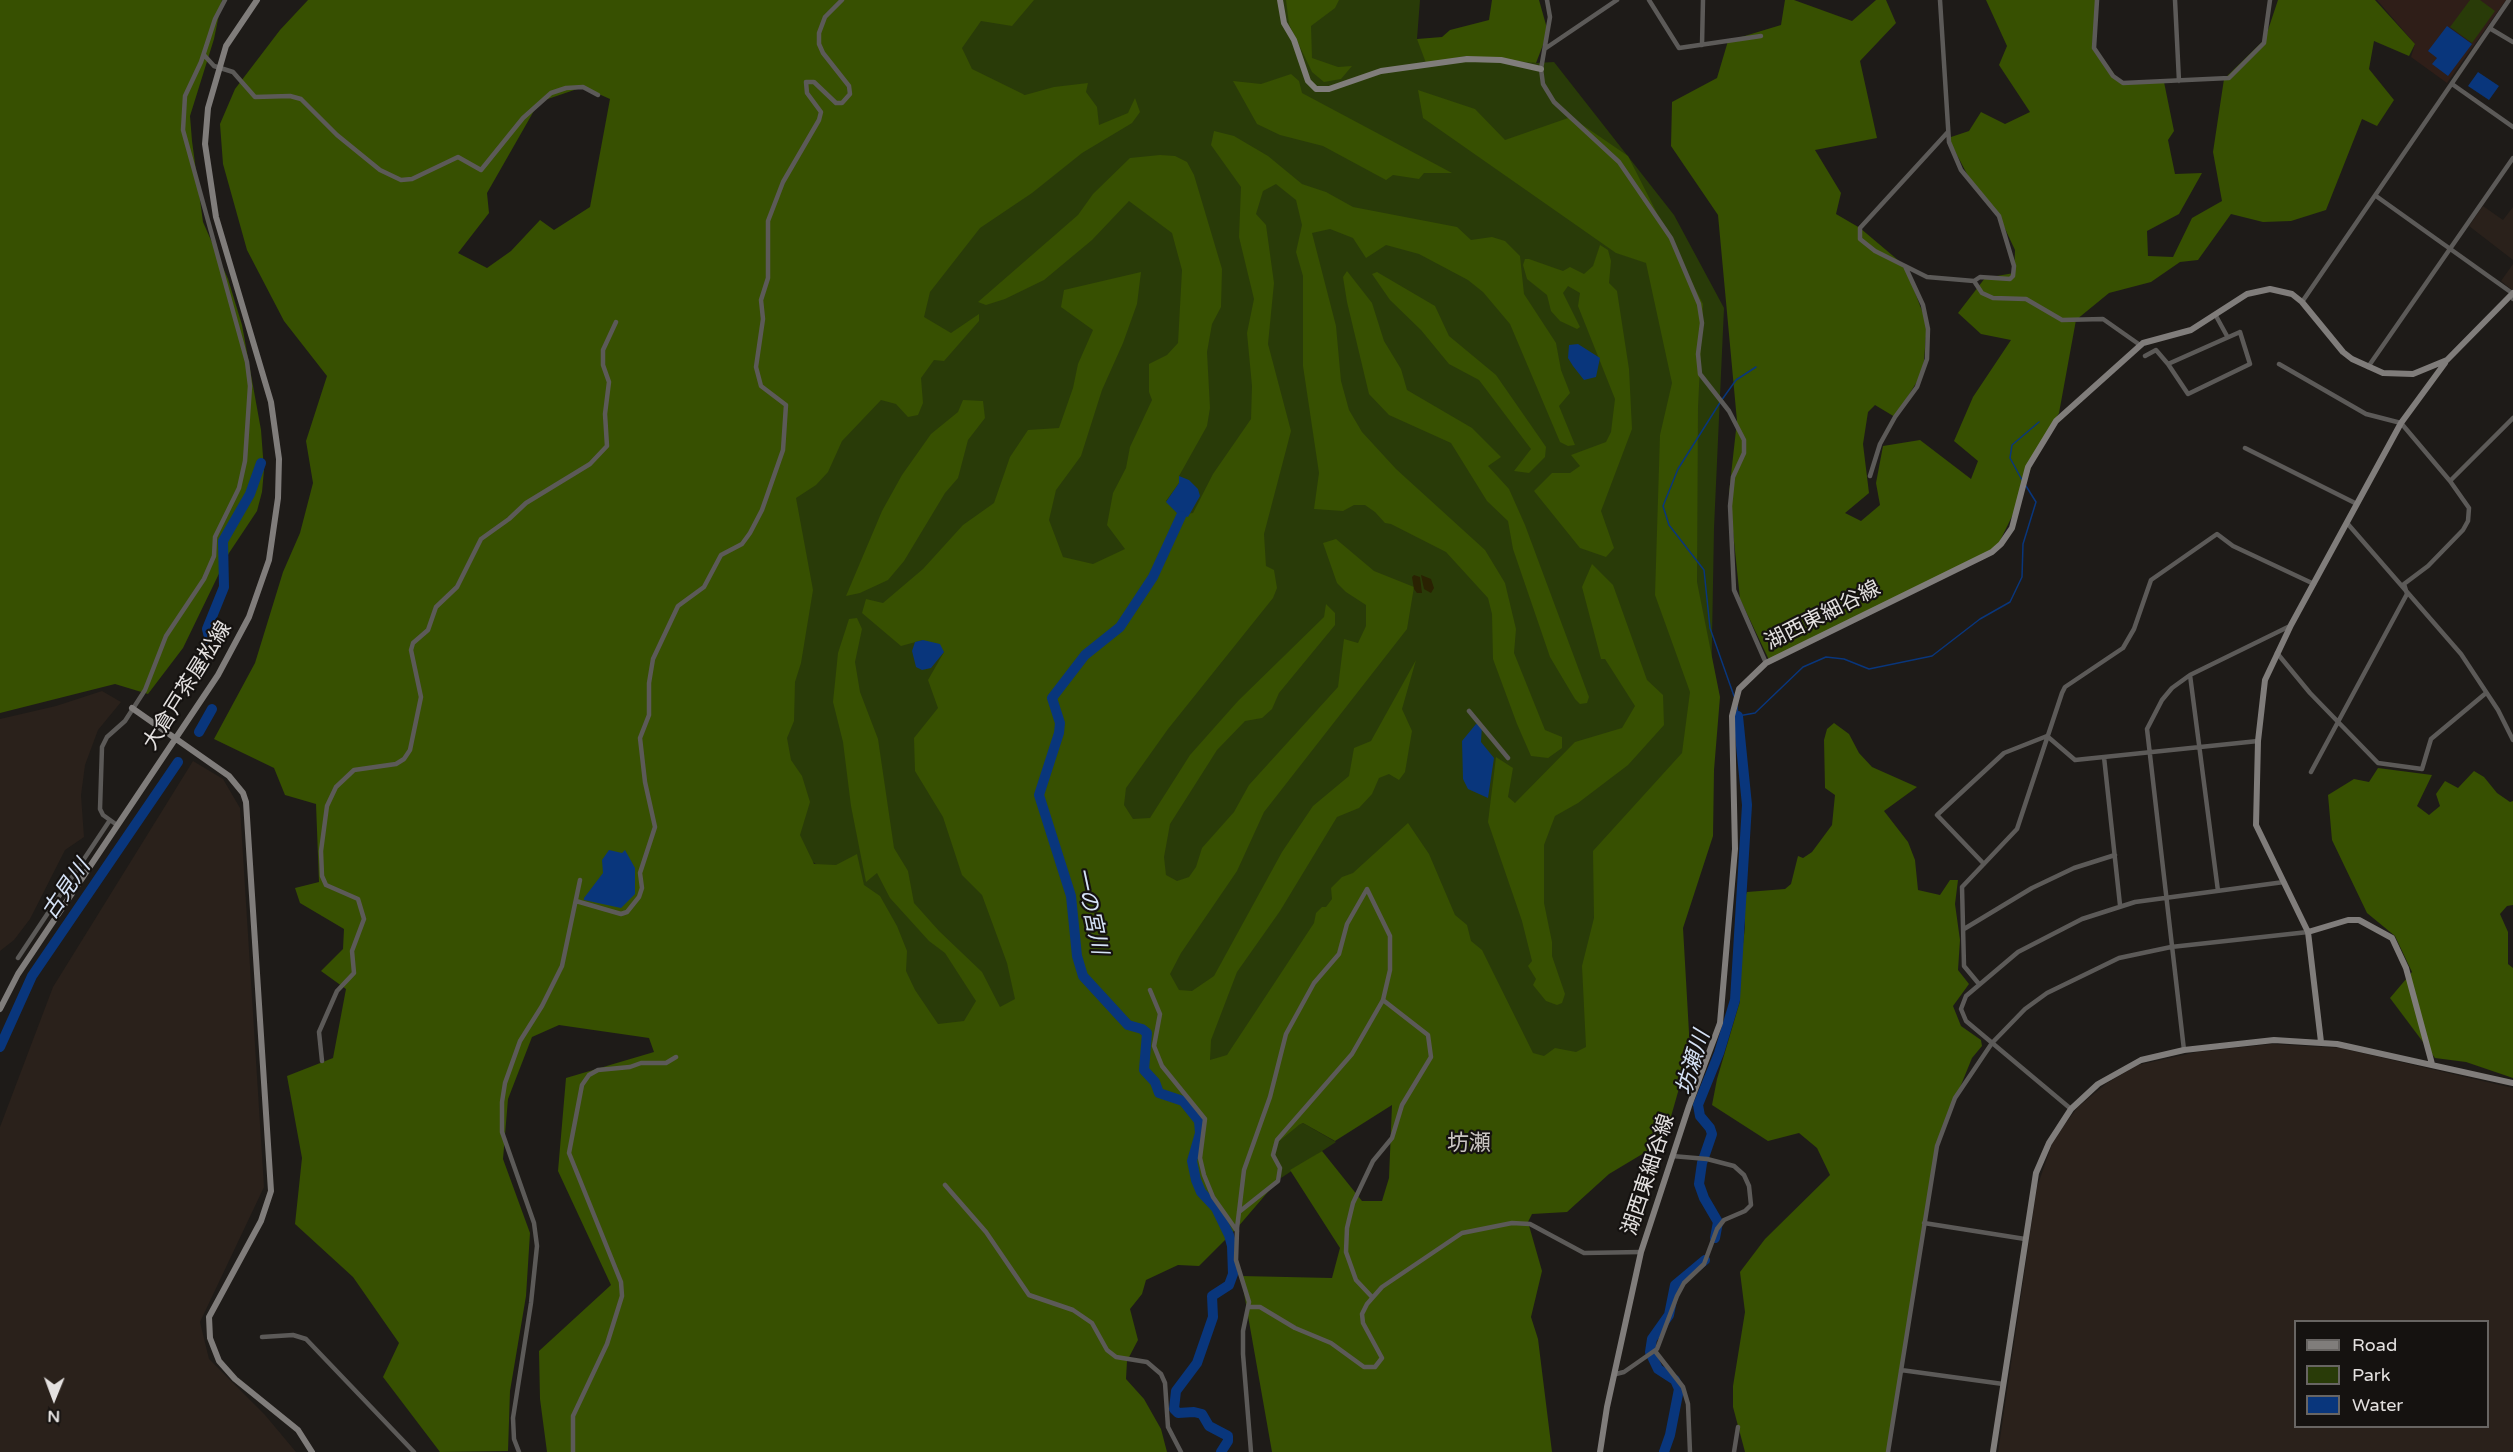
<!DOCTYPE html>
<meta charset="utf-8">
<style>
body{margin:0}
#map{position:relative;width:2513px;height:1452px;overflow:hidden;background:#1e1b18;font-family:"Varela Round",sans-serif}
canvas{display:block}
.legend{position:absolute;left:2294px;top:1320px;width:195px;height:108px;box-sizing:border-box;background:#151210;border:2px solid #686563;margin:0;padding:8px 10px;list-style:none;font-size:18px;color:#e4e1e0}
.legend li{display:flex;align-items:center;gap:12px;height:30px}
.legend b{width:30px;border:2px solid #686563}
.north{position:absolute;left:24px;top:1368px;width:60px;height:60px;-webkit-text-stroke:4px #151210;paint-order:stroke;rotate:181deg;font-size:16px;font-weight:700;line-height:24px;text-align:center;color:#e4e1e0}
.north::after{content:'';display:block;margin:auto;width:21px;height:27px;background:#e4e1e0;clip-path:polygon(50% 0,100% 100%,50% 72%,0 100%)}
</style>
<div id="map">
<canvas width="2513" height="1452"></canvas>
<ul class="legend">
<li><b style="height:8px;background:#807d7b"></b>Road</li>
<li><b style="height:16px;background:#293b08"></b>Park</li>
<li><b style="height:16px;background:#09367c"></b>Water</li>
</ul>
<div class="north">N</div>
</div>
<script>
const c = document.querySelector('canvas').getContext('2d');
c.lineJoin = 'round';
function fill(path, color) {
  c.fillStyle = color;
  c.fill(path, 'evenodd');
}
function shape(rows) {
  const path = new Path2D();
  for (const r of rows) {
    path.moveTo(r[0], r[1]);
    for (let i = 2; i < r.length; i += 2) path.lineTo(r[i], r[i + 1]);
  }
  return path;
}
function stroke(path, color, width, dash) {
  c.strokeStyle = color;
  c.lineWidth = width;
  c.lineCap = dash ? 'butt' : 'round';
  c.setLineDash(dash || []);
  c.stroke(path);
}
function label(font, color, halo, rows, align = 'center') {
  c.font = font + ' "Varela Round","Noto Sans JP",sans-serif';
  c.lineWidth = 4.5;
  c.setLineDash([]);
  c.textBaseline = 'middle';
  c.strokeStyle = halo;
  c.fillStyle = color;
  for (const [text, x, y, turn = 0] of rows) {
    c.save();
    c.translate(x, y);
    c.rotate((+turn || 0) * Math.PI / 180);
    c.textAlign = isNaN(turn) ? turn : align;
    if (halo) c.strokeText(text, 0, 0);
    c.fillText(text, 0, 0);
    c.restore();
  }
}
fill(shape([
 [2483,206,2503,220,2513,207,2513,260,2469,226],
 [2513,264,2513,289,2512,290,2501,281],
 [102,691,121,702,98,730,85,765,81,795,84,837,65,850,30,919,14,940,0,951,0,719,56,706],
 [193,761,223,779,240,808,264,1187,200,1322,209,1359,265,1415,296,1452,0,1452,0,1127,53,987],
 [2272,1044,2340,1048,2513,1088,2513,1452,1998,1452,2037,1187,2052,1144,2065,1124,2078,1107,2107,1083,2138,1065,2197,1052],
 [2296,1322,2488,1322,2488,1426,2296,1426]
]), '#2a211b');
fill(shape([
 [2377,0,2506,0,2447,83,2411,57,2415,44]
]), '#2f1e18');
fill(shape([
 [956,0,1420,0,1417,39,1536,63,1554,62,1674,215,1724,308,1714,528,1711,695,1588,1085,1259,1063,939,1065,832,876,799,852,770,710,782,490,1025,95,966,80],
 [2470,0,2480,0,2495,11,2472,43,2450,27],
 [1303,1123,1336,1142,1281,1178,1273,1155,1275,1144,1284,1132]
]), '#293b08');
fill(shape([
 [0,0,222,0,214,39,190,116,192,141,203,222,228,279,242,325,261,430,264,470,262,492,257,511,229,553,183,648,148,694,115,684,0,713],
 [308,0,1034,0,1012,26,981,21,962,48,972,69,1025,95,1054,87,1088,83,1086,92,1097,107,1099,125,1128,113,1135,98,1140,112,1132,123,1082,153,1032,193,980,228,930,292,924,317,951,333,979,314,979,321,944,361,934,360,921,378,923,403,918,415,908,417,896,404,881,400,842,441,828,472,816,485,796,498,813,590,801,663,795,682,794,721,787,738,791,760,802,776,810,802,800,835,814,864,836,865,857,854,864,885,880,896,897,926,907,951,906,971,915,990,938,1024,964,1021,976,1001,945,953,929,941,890,898,877,873,866,882,851,806,843,742,833,702,838,653,849,619,857,618,862,629,855,662,860,692,878,739,894,848,908,871,914,903,939,931,982,972,1000,1007,1015,999,1007,963,982,895,962,875,943,817,915,771,914,738,938,708,928,680,944,652,923,640,901,646,862,613,866,599,883,603,923,569,963,525,994,503,1010,457,1028,430,1059,428,1073,388,1078,364,1093,330,1061,307,1064,290,1141,272,1137,304,1123,343,1102,390,1081,456,1056,490,1049,520,1063,557,1093,564,1125,549,1107,525,1113,493,1126,468,1130,447,1152,400,1149,392,1149,364,1167,355,1178,343,1182,270,1172,233,1129,201,1092,240,1044,280,1005,299,986,305,978,302,1078,215,1093,194,1130,158,1160,155,1175,156,1187,162,1194,175,1222,269,1221,307,1212,324,1207,352,1210,408,1207,426,1179,476,1179,483,1166,501,1179,515,1193,513,1213,474,1251,419,1252,386,1247,333,1254,299,1239,237,1241,187,1211,145,1214,131,1234,136,1268,156,1302,184,1326,192,1353,207,1457,227,1471,240,1492,237,1505,241,1520,256,1524,294,1556,343,1561,370,1570,393,1559,406,1575,445,1568,446,1560,442,1510,324,1483,292,1468,280,1419,254,1386,245,1366,258,1353,238,1330,229,1312,233,1336,326,1341,381,1349,410,1362,432,1396,469,1485,550,1505,583,1516,629,1514,653,1545,730,1562,737,1562,748,1548,758,1531,756,1517,724,1493,659,1492,614,1488,598,1446,552,1391,524,1385,523,1375,512,1365,505,1354,505,1343,511,1314,509,1319,473,1303,366,1303,276,1296,252,1302,225,1296,200,1276,184,1263,191,1256,214,1266,225,1274,283,1268,344,1291,431,1264,534,1266,566,1274,570,1277,588,1273,598,1168,729,1126,788,1124,805,1133,819,1150,818,1190,755,1238,701,1324,617,1326,604,1335,613,1335,625,1279,693,1272,709,1262,718,1245,721,1217,750,1170,824,1164,857,1166,875,1177,881,1189,877,1196,867,1202,848,1234,812,1249,785,1338,687,1344,639,1358,643,1366,626,1366,605,1346,592,1337,583,1323,543,1336,539,1374,571,1414,587,1407,629,1264,812,1237,871,1181,953,1170,974,1179,990,1192,991,1214,976,1282,852,1313,806,1349,776,1354,748,1371,741,1416,660,1402,709,1412,731,1405,772,1399,780,1389,774,1379,778,1372,794,1359,808,1337,817,1280,911,1237,972,1211,1040,1210,1060,1227,1055,1314,923,1316,913,1322,907,1326,907,1332,899,1331,888,1342,877,1353,873,1408,823,1429,854,1455,915,1467,925,1471,941,1482,950,1533,1053,1544,1056,1555,1048,1576,1052,1586,1047,1582,966,1594,918,1593,851,1682,753,1690,692,1655,595,1660,435,1672,383,1646,263,1616,253,1423,118,1418,90,1475,109,1505,140,1571,117,1628,156,1703,304,1698,407,1697,582,1720,697,1714,770,1713,836,1683,928,1690,1050,1664,1141,1609,1174,1567,1212,1532,1214,1528,1222,1542,1271,1531,1317,1538,1339,1552,1452,1272,1452,1241,1276,1332,1278,1340,1248,1290,1170,1322,1151,1362,1201,1382,1201,1389,1178,1392,1105,1335,1141,1303,1123,1299,1125,1273,1146,1273,1155,1280,1169,1279,1179,1237,1228,1199,1266,1178,1265,1146,1280,1142,1294,1130,1309,1138,1340,1127,1361,1126,1379,1144,1399,1161,1429,1167,1452,547,1452,540,1399,539,1351,611,1285,558,1171,566,1078,654,1052,649,1038,559,1025,532,1037,508,1099,503,1159,530,1233,526,1296,510,1391,508,1451,440,1452,383,1377,399,1343,353,1277,295,1224,302,1158,287,1076,333,1058,346,989,321,971,343,949,344,929,300,903,295,888,319,882,316,804,285,795,274,768,214,739,255,663,283,572,300,533,313,483,306,441,327,376,284,321,247,250,223,164,220,124,235,89,280,30],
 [583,87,610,99,590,207,554,230,540,220,511,251,487,268,458,253,489,213,487,193,539,102],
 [1286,0,1339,0,1335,8,1311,26,1312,58,1338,67,1352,66,1341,79,1324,82,1312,72,1289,24],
 [1492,0,1539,0,1548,32,1536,63,1466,56,1426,63,1417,39,1442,37,1450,30,1489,20],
 [1785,0,1794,0,1852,21,1876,0,1886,0,1896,23,1860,61,1877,138,1815,150,1841,193,1836,214,1860,228,1905,266,1927,324,1923,372,1895,417,1875,405,1868,412,1863,444,1869,493,1845,513,1861,521,1880,505,1876,483,1883,446,1920,440,1971,479,1978,461,1954,441,1973,397,2011,340,1981,334,1958,313,1985,278,2014,273,2015,250,1999,216,1975,189,1948,138,1969,131,1981,112,2005,124,2030,112,1999,65,2007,46,1986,0,2097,0,2094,45,2119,81,2164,82,2174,131,2168,140,2175,174,2202,173,2179,214,2147,231,2148,256,2173,257,2192,218,2222,201,2213,152,2224,79,2265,39,2278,0,2375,0,2415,44,2409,56,2374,41,2369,69,2394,100,2377,126,2362,119,2326,210,2291,221,2263,222,2231,214,2198,260,2180,262,2151,282,2109,293,2076,320,2059,413,2039,445,2018,504,1996,549,1770,662,1740,599,1729,493,1737,421,1718,215,1671,146,1672,102,1717,78,1728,41,1781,25],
 [1291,74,1299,81,1302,93,1452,173,1424,173,1419,179,1393,175,1386,180,1323,146,1280,135,1257,124,1233,81,1261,84],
 [1600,245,1608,250,1611,261,1609,283,1617,291,1629,369,1632,429,1601,511,1614,548,1606,557,1580,548,1534,491,1552,473,1570,473,1580,466,1571,455,1606,442,1611,432,1615,399,1578,306,1580,293,1568,286,1563,293,1580,327,1577,329,1560,321,1551,311,1547,295,1527,279,1523,265,1525,259,1529,259,1563,271,1570,267,1584,274,1593,266],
 [1347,271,1372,303,1384,341,1401,369,1407,390,1472,428,1501,457,1488,466,1509,489,1525,525,1589,697,1587,703,1580,704,1575,699,1550,657,1513,549,1508,521,1487,501,1451,443,1389,415,1369,394,1347,302,1343,277],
 [1377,272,1435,306,1449,336,1496,375,1546,447,1545,457,1529,473,1514,471,1531,449,1479,380,1449,364,1421,330,1390,300,1372,274],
 [963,400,983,401,985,418,968,440,958,478,945,493,904,561,888,580,860,593,846,596,882,511,902,475,931,434,958,412],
 [1592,564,1613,585,1647,680,1663,695,1664,725,1628,765,1578,803,1555,816,1544,845,1544,903,1552,942,1552,956,1565,994,1562,1003,1557,1005,1546,1001,1533,985,1536,979,1528,966,1532,961,1522,921,1488,822,1496,757,1513,768,1508,797,1515,803,1575,742,1622,728,1635,706,1605,659,1601,659,1582,587],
 [1834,723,1849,734,1859,753,1872,767,1917,787,1884,811,1908,842,1915,860,1918,890,1940,895,1950,880,1958,880,1955,904,1960,940,1958,970,1969,984,1953,1006,1961,1026,1981,1040,1982,1046,1972,1058,1939,1139,1887,1452,1745,1452,1733,1407,1733,1386,1745,1312,1740,1272,1765,1239,1830,1175,1817,1148,1799,1133,1768,1141,1712,1105,1717,1079,1740,1001,1739,977,1745,927,1744,900,1747,892,1785,889,1791,884,1798,856,1803,858,1812,852,1832,825,1835,795,1825,788,1824,740,1827,729],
 [2378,768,2432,775,2417,806,2429,815,2440,806,2436,794,2445,781,2458,788,2474,771,2484,777,2497,793,2510,802,2513,801,2513,905,2507,906,2500,914,2508,932,2508,964,2513,968,2513,1078,2466,1062,2435,1058,2390,998,2412,972,2395,936,2367,913,2332,840,2328,795,2354,779,2369,782]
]), '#375001');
fill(shape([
 [1414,575,1420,577,1422,593,1417,593,1414,589,1412,577],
 [1421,575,1431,579,1434,588,1431,593,1424,589]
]), '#2a2202');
fill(shape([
 [2447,26,2472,44,2448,76,2432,64,2437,58,2428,51],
 [2478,72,2499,86,2489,100,2468,86],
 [1578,344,1600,358,1596,377,1584,380,1573,366,1568,358,1569,345],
 [1179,476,1189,480,1198,489,1200,496,1188,517,1179,515,1166,502,1179,483],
 [923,640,940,644,944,652,931,668,922,670,916,667,912,651,915,642],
 [1476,724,1482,725,1481,742,1494,758,1488,798,1468,789,1463,779,1462,741],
 [609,850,622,853,625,850,635,868,635,894,621,908,584,900,584,898,603,873,602,860]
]), '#09367c');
stroke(shape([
 [2022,480,2010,458,2012,445,2039,422],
 [1734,696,1710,628,1704,570,1669,525,1663,506,1678,469,1721,401,1736,380,1756,367],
 [1737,706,1738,716,1755,713,1803,667,1826,657,1844,659,1869,669,1932,656,1980,619,2010,602,2022,577,2023,544,2036,502,2026,486]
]), '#09367c', 1.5);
stroke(shape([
 [1181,516,1153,577,1120,627,1085,655,1052,698,1060,723,1059,733,1039,795,1071,896,1077,956,1083,976,1128,1025,1142,1029,1147,1033,1144,1070,1155,1082,1159,1093,1183,1101,1199,1121,1200,1133,1192,1161,1196,1180,1201,1192,1216,1208,1229,1235,1232,1246,1233,1274,1229,1285,1212,1296,1213,1317,1197,1363,1176,1391,1174,1409,1178,1413,1194,1412,1202,1414,1209,1426,1228,1436,1228,1441,1221,1452],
 [198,670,210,641,207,629,224,587,223,541,250,494,261,463],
 [199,732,212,709],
 [0,1047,32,976,178,762],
 [1715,1238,1718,1222,1704,1198,1699,1184,1702,1163,1712,1134,1710,1128,1700,1116,1698,1105,1719,1053,1735,1000,1747,805,1738,716],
 [1664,1452,1670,1435,1679,1389,1675,1380,1658,1369,1650,1352,1652,1339,1669,1315,1675,1285,1705,1260]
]), '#09367c', 10);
stroke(shape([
 [1547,0,1550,17,1541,69,1543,84,1554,102,1619,162,1671,238,1699,304,1702,323,1698,354,1700,374,1729,411,1744,440,1744,453,1733,477,1730,506,1734,590,1766,663],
 [1649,0,1679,48,1761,36],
 [1940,0,1949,142,1961,170,1999,216,2014,266,2013,276,2010,279,1980,277,1974,281,1927,277,1875,251,1860,239,1860,228,1947,133],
 [2097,0,2094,48,2113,76,2123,83,2229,78,2264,43,2270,0],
 [2175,0,2179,81],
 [2491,29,2513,42],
 [1702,45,1703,0],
 [1546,48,1617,0],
 [204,55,214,66,233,72,255,97,290,96,301,99,337,135,380,170,401,180,412,179,458,157,481,170,523,118,551,93,566,88,583,87,598,95],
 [2452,84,2513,127],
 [2376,196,2512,293,2513,299],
 [1974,281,1982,293,1993,298,2026,299,2062,320,2103,319,2140,345],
 [2302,302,2509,0],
 [2216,316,2227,336],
 [2240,332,2250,364,2188,394,2168,364,2240,332],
 [2145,356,2156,350,2168,364],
 [2279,364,2366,414,2401,423,2450,481,2469,508,2468,521,2463,530,2428,566,2404,584,2407,594,2311,772],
 [2368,367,2513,158],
 [2245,448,2357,504],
 [1870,476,1880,444,1895,417,1917,387,1927,359,1928,329,1923,305,1905,266],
 [2450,481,2513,418],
 [2347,523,2461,654,2498,710,2513,740],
 [2277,653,2310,693,2378,763,2422,769,2431,739,2486,693],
 [2190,675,2218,891],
 [1469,711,1508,758],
 [2047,736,2075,760,2258,741],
 [2104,757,2120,905],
 [117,825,103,815,100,809,102,747,107,737,125,721,145,690,166,636,204,579,214,556,215,537,239,488,245,461,250,386,247,362,183,130,185,96,201,62,215,19,225,0],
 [1984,864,1937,815,2004,753,2047,736],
 [576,901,621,914,627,912,639,897,642,888,640,873,655,827,645,782,640,738,649,715,649,683,653,659,678,606,704,587,721,555,742,544,750,533,762,510,783,450,786,405,761,386,756,367,763,319,761,300,768,278,768,221,783,182,819,120,821,112,807,93,806,82,814,82,836,103,842,103,850,94,849,86,823,53,819,44,819,33,825,17,842,0],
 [1964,929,2032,888,2074,868,2115,855],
 [18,958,110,820],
 [1979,984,1964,966,1962,887,2017,829,2062,693,2065,687,2123,648,2134,629,2151,580,2217,534,2233,546,2314,584],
 [1150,990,1160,1014,1154,1046,1162,1066,1205,1119,1200,1158,1204,1175,1213,1197,1237,1231],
 [2184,1050,2147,729,2162,700,2172,688,2190,675,2290,626],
 [322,1061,319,1032,337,991,354,973,352,951,364,919,358,899,326,885,322,876,321,851,327,806,336,787,354,770,396,764,404,759,410,750,421,697,411,650,413,643,428,630,436,607,457,587,481,539,509,519,526,503,590,464,607,446,605,414,609,382,603,365,603,350,616,322],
 [2071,1109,1966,1021,1961,1009,1966,996,2018,952,2082,919,2135,902,2284,882],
 [945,1185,986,1232,1029,1295,1073,1310,1092,1323,1107,1350,1116,1357,1147,1362,1161,1374,1165,1383,1168,1427,1181,1452],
 [1239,1212,1278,1181,1280,1168,1273,1155,1277,1140,1352,1054,1383,1000,1390,970,1390,936,1367,889,1347,924,1339,954,1314,983,1286,1034,1270,1097,1244,1170,1239,1212,1237,1228,1237,1231,1236,1260,1249,1302,1243,1331,1243,1354,1251,1452],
 [1924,1223,2025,1239],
 [1372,1297,1356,1280,1346,1252,1347,1228,1353,1203,1373,1161,1392,1138,1402,1105,1431,1057,1428,1035,1383,1000],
 [1249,1307,1260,1307,1295,1328,1331,1343,1364,1367,1375,1367,1382,1358,1363,1323,1362,1314,1367,1304,1382,1287,1462,1233,1512,1223,1530,1224,1584,1253,1641,1252],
 [262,1337,293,1335,306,1339,414,1452],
 [1655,1351,1683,1387,1688,1404,1690,1452],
 [1901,1370,2003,1384],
 [1616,1374,1624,1372,1657,1349,1677,1296,1684,1283,1704,1264,1717,1229,1724,1220,1745,1211,1751,1205,1749,1186,1744,1175,1734,1166,1707,1159,1672,1156],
 [519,1452,514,1439,513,1418,531,1303,537,1246,534,1223,502,1132,502,1102,505,1083,520,1041,542,1006,562,966,580,880],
 [573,1452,573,1416,607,1344,622,1296,621,1282,569,1153,582,1085,589,1075,598,1070,630,1067,641,1063,666,1063,676,1057],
 [1734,1452,1738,1427],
 [1888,1452,1937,1146,1955,1098,1992,1043,2025,1009,2047,993,2119,958,2171,947,2308,932]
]), '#5c5a58', 4.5);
stroke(shape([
 [1280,0,1284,23,1294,40,1308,81,1316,89,1329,89,1381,71,1467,59,1501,60,1541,69],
 [132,708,229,776,243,793,246,802,271,1191,261,1221,209,1317,210,1338,219,1361,235,1379,298,1430,312,1452],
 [2308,932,2348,920,2359,920,2392,938,2406,968,2432,1064],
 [0,1009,18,974,218,675,249,617,269,560,278,498,279,459,271,402,216,217,205,144,208,108,226,46,257,0],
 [2321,1042,2308,932,2256,825,2258,741,2265,680,2291,625,2401,423,2445,363],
 [1600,1452,1607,1407,1641,1252,1689,1106,1720,1023,1735,849,1732,716,1739,689,1766,663,1992,552,2001,544,2012,528,2028,467,2056,421,2143,343,2191,330,2247,294,2270,289,2292,294,2302,302,2343,352,2352,359,2383,373,2413,374,2447,360,2513,293],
 [1993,1452,2036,1173,2049,1143,2071,1109,2098,1084,2141,1060,2184,1050,2274,1040,2337,1044,2513,1083]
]), '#807d7b', 6);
label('21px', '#e4e1e0', '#151210', [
 ["湖西東細谷線",1823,616,-27],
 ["大倉戸茶屋松線",188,686,-58],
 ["湖西東細谷線",1649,1175,-72]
]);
label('italic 22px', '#d5e2f6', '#151210', [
 ["古見川",67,890,-56],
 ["一の宮川",1090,911,78],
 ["坊瀬川",1694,1063,-73]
]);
label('22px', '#c9c4c1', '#151210', [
 ["坊瀬",1469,1144]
]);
</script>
